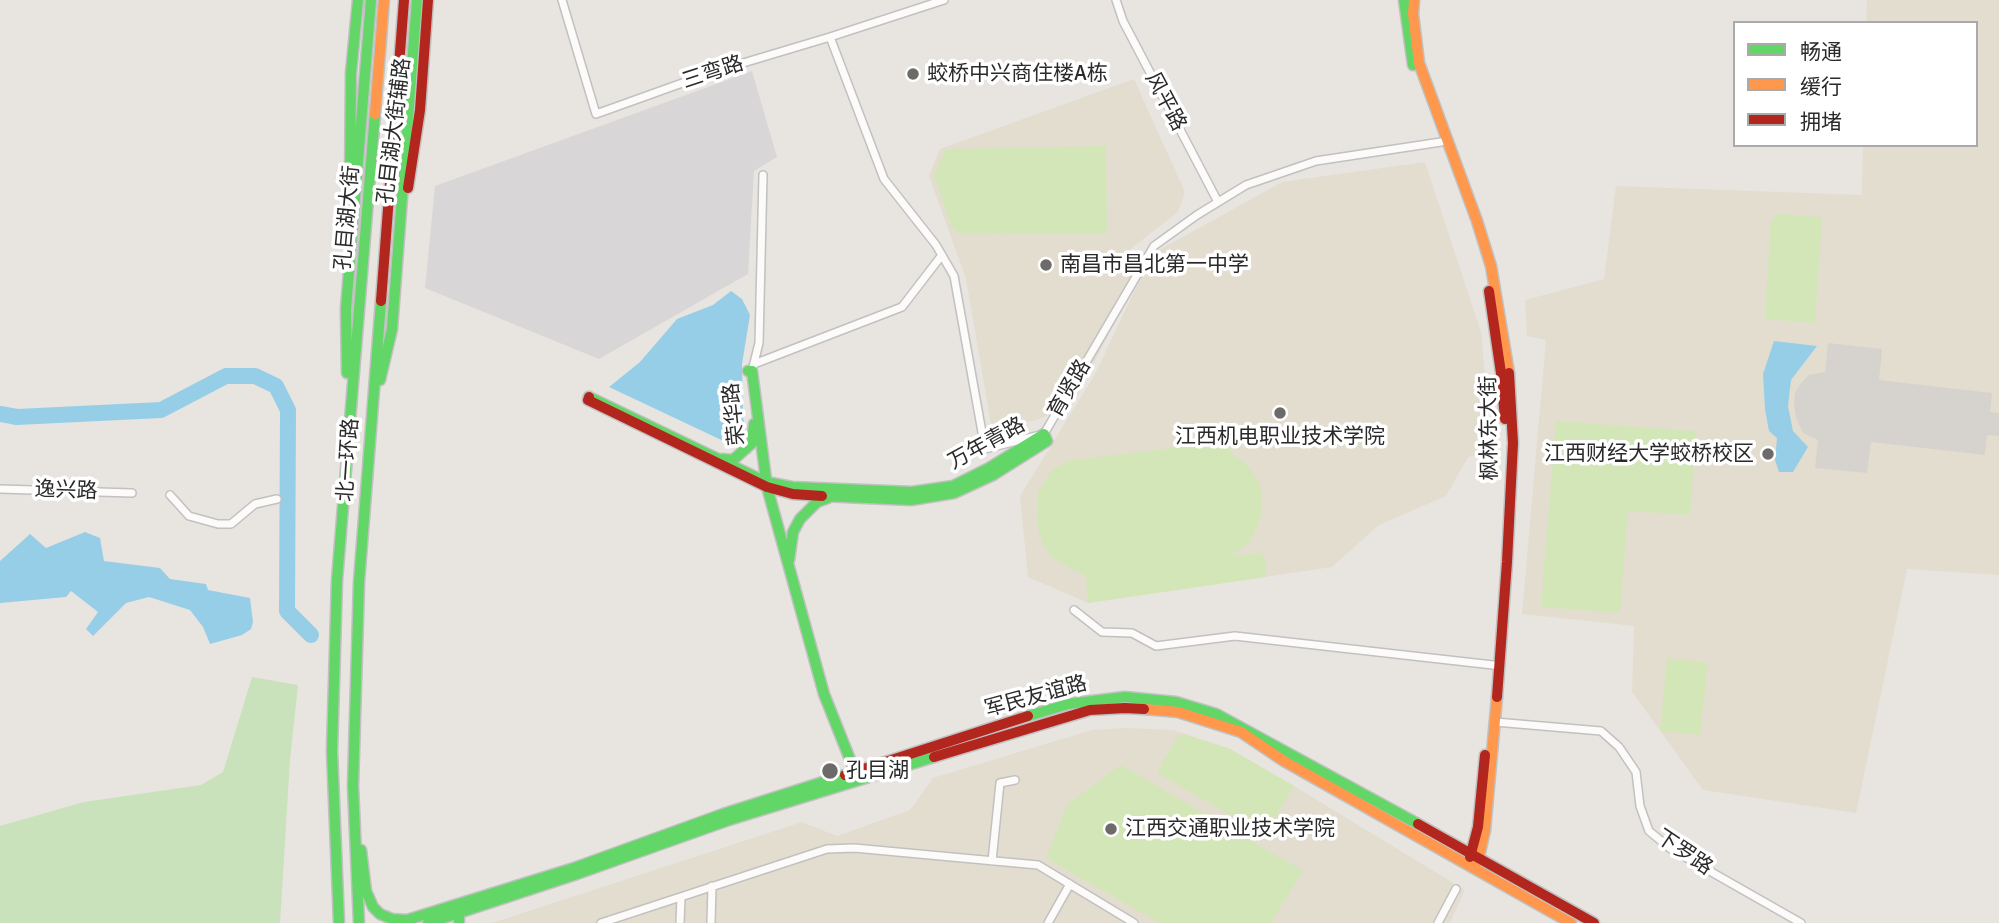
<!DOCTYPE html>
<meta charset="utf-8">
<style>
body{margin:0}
#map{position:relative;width:1999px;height:923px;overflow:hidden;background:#e8e5e0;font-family:Signika,"Noto Sans SC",sans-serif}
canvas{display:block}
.legend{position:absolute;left:1733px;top:21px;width:245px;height:126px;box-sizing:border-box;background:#fff;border:2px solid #aaa;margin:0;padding:9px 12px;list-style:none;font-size:21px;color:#2a2a2a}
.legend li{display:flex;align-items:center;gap:14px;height:35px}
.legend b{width:35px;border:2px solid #aaa}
</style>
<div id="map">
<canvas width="1999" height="923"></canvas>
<ul class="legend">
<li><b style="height:9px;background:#63d668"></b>畅通</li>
<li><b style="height:9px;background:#ff974d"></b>缓行</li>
<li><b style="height:9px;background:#b3261e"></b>拥堵</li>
</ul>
</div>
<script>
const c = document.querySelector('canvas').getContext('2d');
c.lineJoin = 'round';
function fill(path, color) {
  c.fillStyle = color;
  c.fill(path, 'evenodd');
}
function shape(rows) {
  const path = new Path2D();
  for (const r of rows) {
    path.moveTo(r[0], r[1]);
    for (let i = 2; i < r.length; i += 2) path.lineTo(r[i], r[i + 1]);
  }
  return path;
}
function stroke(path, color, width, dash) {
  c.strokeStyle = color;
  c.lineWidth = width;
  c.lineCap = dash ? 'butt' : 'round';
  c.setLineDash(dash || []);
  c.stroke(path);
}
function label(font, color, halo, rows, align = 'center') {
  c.font = font + ' Signika,"Noto Sans SC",sans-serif';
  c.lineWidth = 7;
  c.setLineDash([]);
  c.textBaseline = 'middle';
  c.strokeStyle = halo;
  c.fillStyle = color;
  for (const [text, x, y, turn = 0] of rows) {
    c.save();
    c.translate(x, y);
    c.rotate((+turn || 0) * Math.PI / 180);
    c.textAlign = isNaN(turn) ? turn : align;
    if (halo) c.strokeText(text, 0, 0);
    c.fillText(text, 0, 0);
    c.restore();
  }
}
fill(shape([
 [752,71,777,157,754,171,748,274,599,359,425,288,435,186]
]), '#d9d6d7');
fill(shape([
 [1867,0,1999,0,1999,575,1907,569,1856,813,1703,790,1632,692,1634,626,1522,614,1546,340,1527,336,1525,300,1604,279,1616,186,1862,195,1863,145,1976,145,1976,23,1866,23],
 [1134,79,1185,192,1178,212,1128,251,1137,280,1072,405,1034,421,991,424,966,279,929,176,940,149],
 [1425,162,1481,332,1492,452,1468,457,1446,496,1379,525,1332,567,1088,603,1028,577,1020,496,1095,374,1152,254,1282,182],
 [1126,728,1173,730,1230,749,1294,786,1465,890,1450,923,492,923,802,822,837,836,910,810,933,778,1092,730]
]), '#e3ddcf');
fill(shape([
 [252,677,298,685,290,760,280,923,0,923,0,826,84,802,201,785,223,772]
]), '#c9e2bb');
fill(shape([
 [1106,146,1107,234,960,233,952,228,934,175,946,149],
 [1779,214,1822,217,1815,323,1765,319,1771,220],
 [1556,421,1696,431,1690,515,1628,511,1620,613,1541,607],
 [1229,441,1231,453,1247,465,1260,483,1262,504,1260,521,1249,543,1230,556,1264,553,1266,577,1088,603,1086,576,1054,559,1046,549,1040,537,1037,521,1038,492,1053,469,1068,461],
 [1667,658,1708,663,1700,735,1660,731],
 [1184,734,1230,749,1294,786,1265,835,1157,773,1176,739],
 [1121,765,1303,871,1271,923,1160,923,1046,858,1068,804]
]), '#d3e6b8');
fill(shape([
 [1828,343,1882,349,1879,380,1992,393,1990,412,1999,413,1999,436,1987,435,1985,455,1871,442,1867,473,1815,468,1818,440,1803,433,1796,418,1794,404,1795,393,1801,383,1809,375,1825,372]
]), '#d6d3ce');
fill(shape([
 [731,291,742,299,750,315,742,364,743,417,751,454,609,387,640,362,677,319,713,305],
 [1774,341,1817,346,1791,380,1788,406,1793,431,1808,447,1793,472,1779,472,1775,460,1777,438,1769,431,1765,409,1763,374],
 [85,532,100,538,104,561,160,568,170,579,206,584,208,590,250,598,253,622,251,629,242,635,210,644,203,627,190,610,149,597,126,603,93,636,86,629,98,612,71,591,66,597,0,603,0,561,30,534,46,548]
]), '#97cee7');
stroke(shape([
 [0,414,17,417,161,410,226,376,255,376,276,386,288,410,287,611,311,635]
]), '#97cee7', 16);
const street = shape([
 [562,0,596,114,713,72,830,37,944,0],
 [1116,0,1123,21,1218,202],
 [830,37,884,179,936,245,954,276,985,449,1044,434,1154,246,1197,215,1246,185,1316,161,1441,142],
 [754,364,902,307,942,255],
 [753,367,759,343,763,175],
 [0,489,132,493],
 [170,495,189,516,218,524,231,524,255,504,277,499],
 [1074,610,1102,632,1132,633,1156,646,1235,636,1493,665],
 [1495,722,1601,731,1619,747,1636,772,1640,806,1649,831,1671,849,1801,923],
 [992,861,1000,783,1015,780],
 [601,923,827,849,854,848,1038,865,1134,923],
 [680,923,681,897],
 [711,923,712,886],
 [1048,923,1070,884],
 [1438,923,1456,889]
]);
const fast = shape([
 [1404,0,1413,65],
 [350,189,351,73,358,0],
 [748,371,752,371,767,487,824,694,857,777],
 [347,373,346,309,371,0],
 [380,380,392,329,417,0],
 [589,397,766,482,792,487,912,492,953,486,989,468,1044,434,1047,441,993,475,954,493,911,500,822,496],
 [722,459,733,460,752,443,754,424],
 [789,560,793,532,800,519,817,502,828,498],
 [1028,716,1068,704,1125,697,1176,702,1216,714,1418,824],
 [361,850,366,891,373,907,380,914,392,919,407,920,574,868,723,814,845,775],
 [459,913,459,923],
 [339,923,332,751,337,580,375,114],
 [359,923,353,786,359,582,381,301],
 [428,923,577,874,729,820,934,757]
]);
const slow = shape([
 [1414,0,1413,14,1419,63,1477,221,1491,266,1509,373],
 [375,114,384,0],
 [1144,709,1178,712,1241,732,1284,761,1571,923],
 [1478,861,1485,830,1497,697]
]);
const jam = shape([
 [408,188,420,110,428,0],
 [1489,291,1501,373,1505,419],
 [381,301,404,0],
 [589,397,588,400,767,487,793,494,822,496],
 [1497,697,1507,562,1513,443,1509,373],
 [934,757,1090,710,1125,708,1144,709],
 [845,775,1028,716],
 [1418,824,1594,923],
 [1470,857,1478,827,1485,755]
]);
stroke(street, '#c1c1c1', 10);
stroke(fast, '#c1c1c1', 13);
stroke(slow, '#c1c1c1', 13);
stroke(jam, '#c1c1c1', 13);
stroke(street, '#fcfbfa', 7);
stroke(fast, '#63d668', 10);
stroke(slow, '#ff974d', 10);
stroke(jam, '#b3261e', 10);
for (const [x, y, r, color] of [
 [913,74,7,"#6c6b6a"],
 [1046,265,7,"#6c6b6a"],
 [1280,413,7,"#6c6b6a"],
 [1768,454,7,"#6c6b6a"],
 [830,771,9,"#6c6b6a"],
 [1111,829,7,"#6c6b6a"]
]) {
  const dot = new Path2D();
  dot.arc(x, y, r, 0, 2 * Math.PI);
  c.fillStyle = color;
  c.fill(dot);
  stroke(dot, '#fff', 2.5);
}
label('21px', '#2a2a2a', '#fff', [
 ["三弯路",713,73,-18],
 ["风平路",1165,102,62],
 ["孔目湖大街辅路",395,131,-83],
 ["孔目湖大街",348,218,-85],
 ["育贤路",1070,389,-60],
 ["荣华路",735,414,-96],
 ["枫林东大街",1490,428,-91],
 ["万年青路",987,444,-29],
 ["北一环路",349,460,-86],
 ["逸兴路",66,491,2],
 ["军民友谊路",1036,697,-15],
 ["下罗路",1684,853,34]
]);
label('21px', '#2a2a2a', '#fff', [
 ["蛟桥中兴商住楼A栋",927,74],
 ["南昌市昌北第一中学",1060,265],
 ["江西机电职业技术学院",1280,437,"center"],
 ["江西财经大学蛟桥校区",1754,454,"right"],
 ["孔目湖",846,771],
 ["江西交通职业技术学院",1125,829]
], 'left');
</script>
